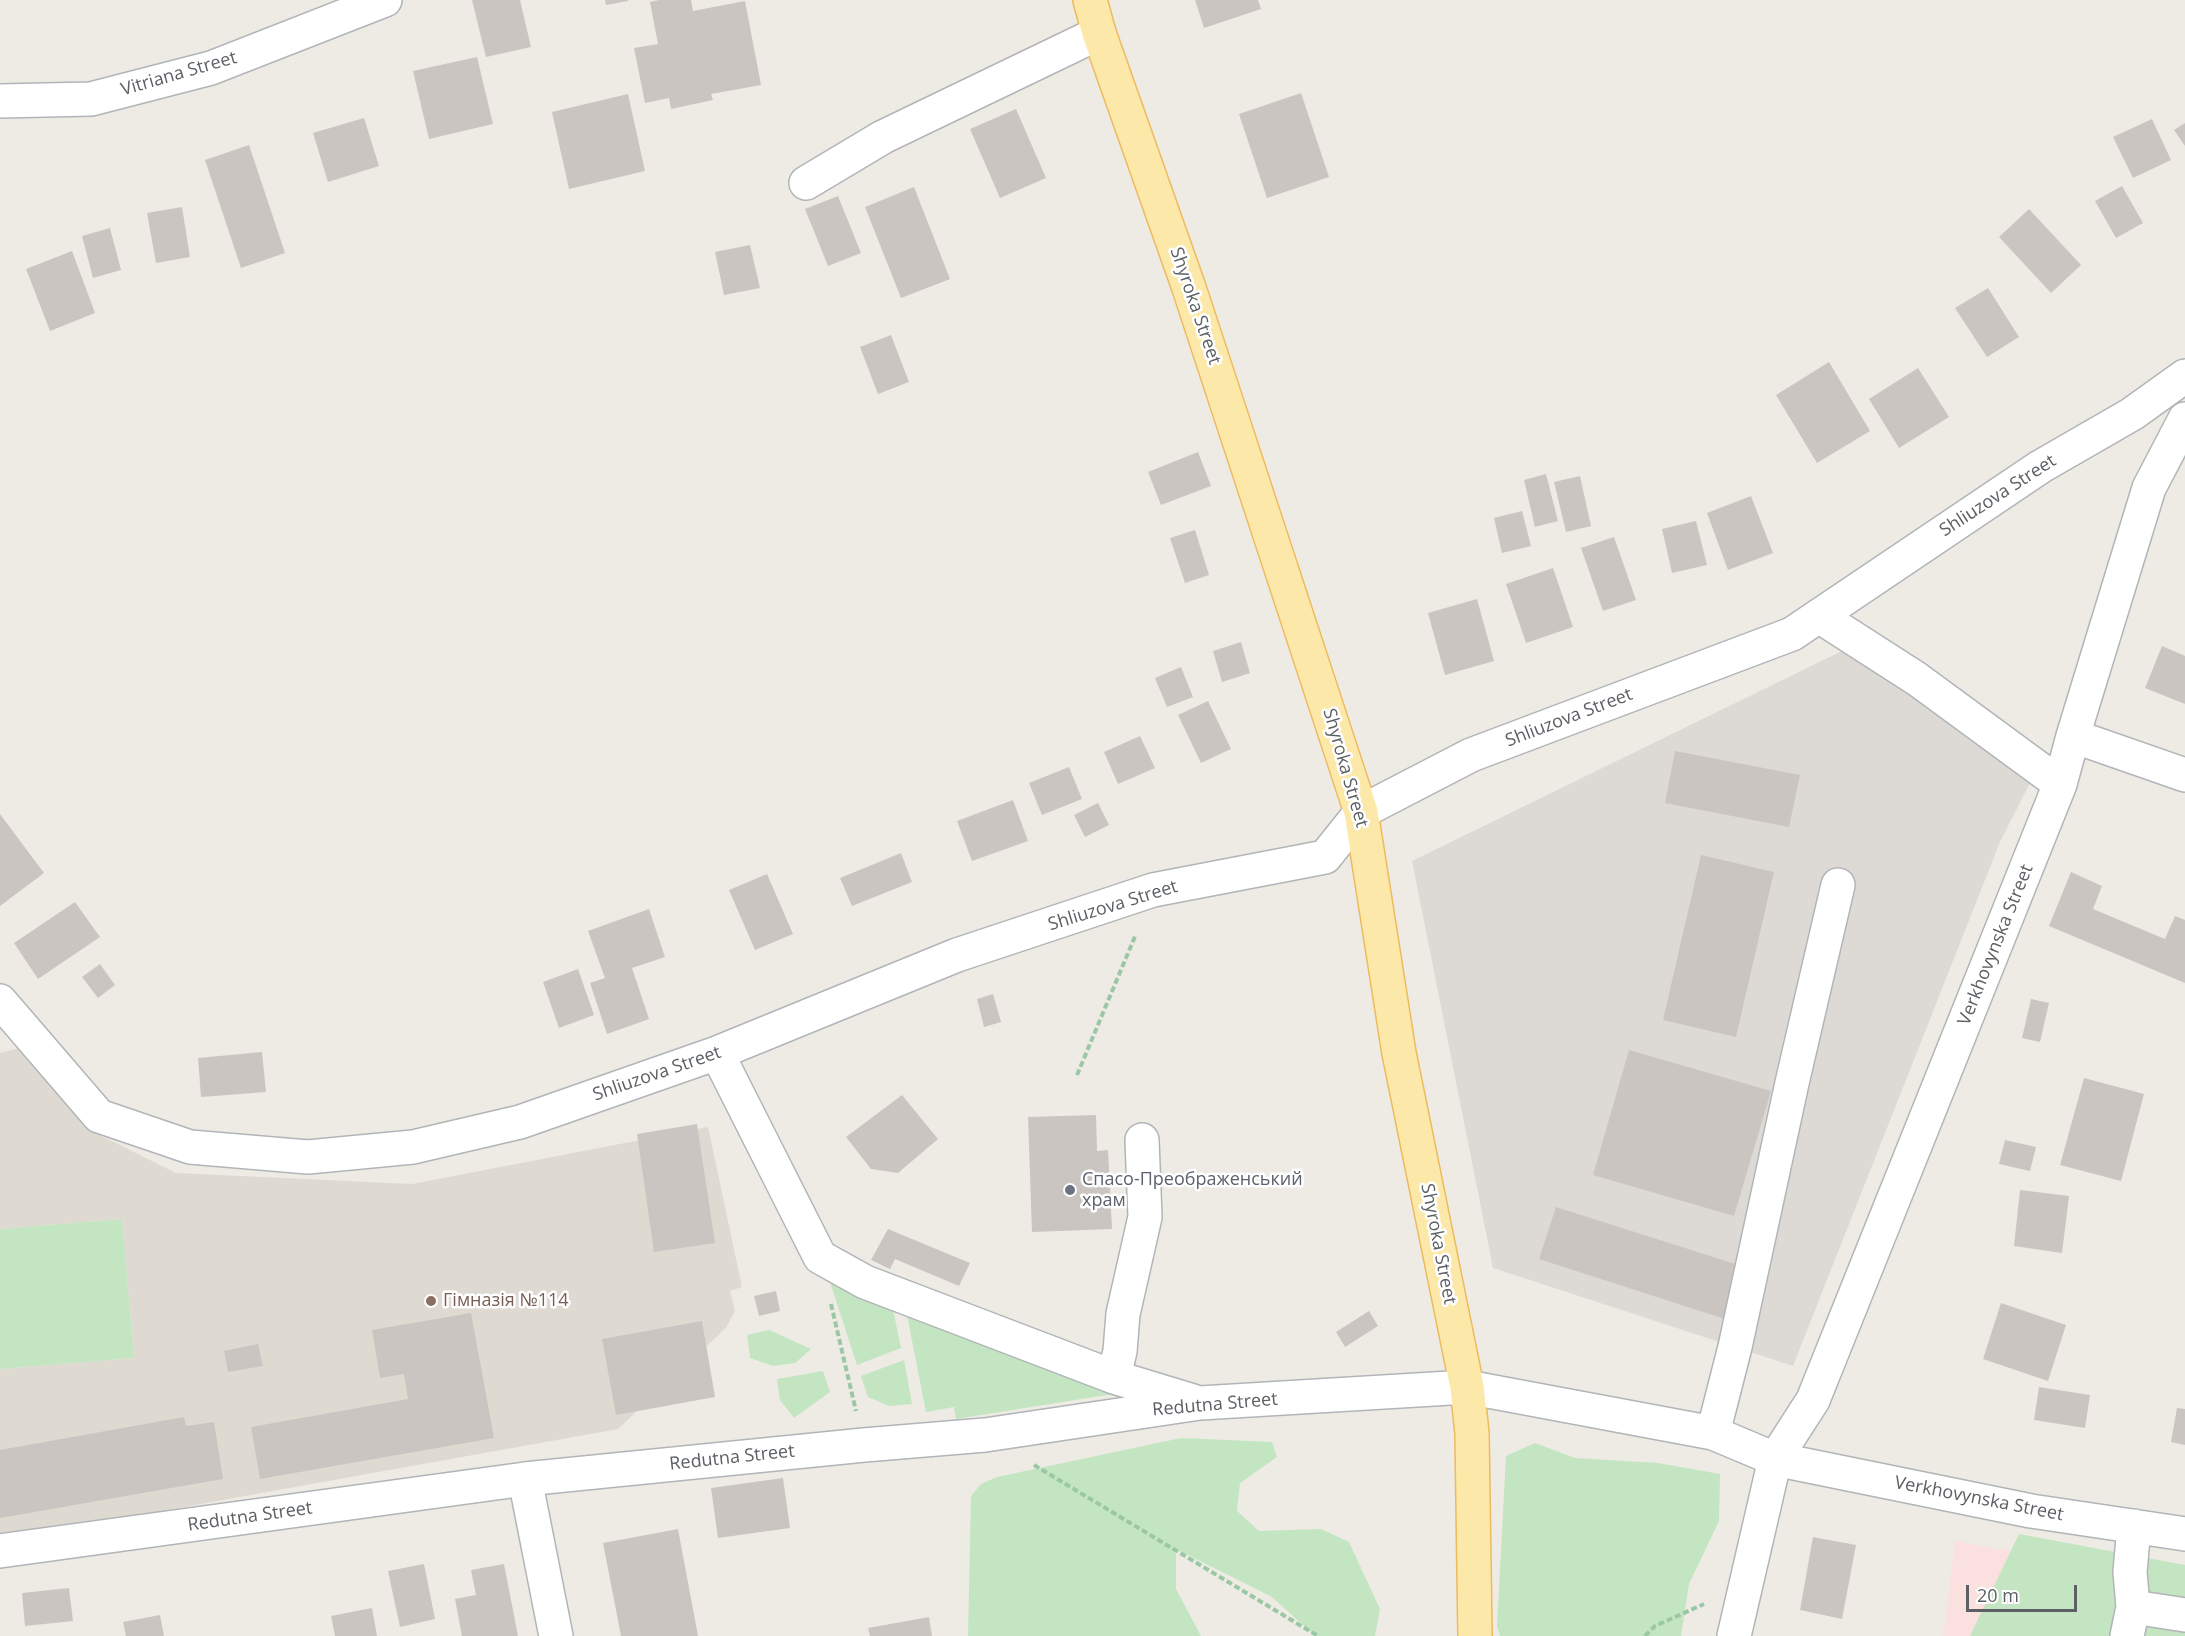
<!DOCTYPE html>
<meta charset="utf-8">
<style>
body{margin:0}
#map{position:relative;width:2185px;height:1636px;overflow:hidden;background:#eeebe4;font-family:"Open Sans",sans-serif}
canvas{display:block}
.scale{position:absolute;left:1966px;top:1585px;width:111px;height:27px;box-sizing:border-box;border:3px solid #5c6064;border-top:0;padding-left:8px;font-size:18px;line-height:21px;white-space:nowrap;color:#5c6064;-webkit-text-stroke:4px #fff;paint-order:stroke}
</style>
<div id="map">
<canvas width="2185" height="1636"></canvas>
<div class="scale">20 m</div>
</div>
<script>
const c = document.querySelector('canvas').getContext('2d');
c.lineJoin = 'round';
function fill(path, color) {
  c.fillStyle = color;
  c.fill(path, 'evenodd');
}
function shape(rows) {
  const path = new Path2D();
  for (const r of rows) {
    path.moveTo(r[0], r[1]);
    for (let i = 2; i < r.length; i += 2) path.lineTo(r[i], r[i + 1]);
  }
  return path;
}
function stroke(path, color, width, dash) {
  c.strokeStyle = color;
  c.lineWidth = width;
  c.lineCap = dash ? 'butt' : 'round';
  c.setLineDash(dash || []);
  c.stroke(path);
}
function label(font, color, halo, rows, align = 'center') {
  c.font = font + ' "Open Sans",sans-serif';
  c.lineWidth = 5;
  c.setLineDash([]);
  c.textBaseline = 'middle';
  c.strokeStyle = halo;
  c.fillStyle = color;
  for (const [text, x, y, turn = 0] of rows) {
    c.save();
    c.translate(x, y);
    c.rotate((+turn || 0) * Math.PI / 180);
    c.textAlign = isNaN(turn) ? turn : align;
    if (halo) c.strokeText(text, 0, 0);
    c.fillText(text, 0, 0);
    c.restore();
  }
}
fill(shape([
 [1852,646,2030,783,2000,842,1793,1366,1493,1268,1412,861]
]), '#dddad6');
fill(shape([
 [19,1048,90,1130,176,1173,412,1184,708,1127,742,1287,730,1291,735,1311,726,1328,618,1429,0,1540,0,1369,134,1358,122,1219,0,1229,0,1053]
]), '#dedad2');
fill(shape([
 [1955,1541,2130,1572,2185,1636,1943,1636]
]), '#fae1e0');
fill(shape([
 [122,1219,134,1358,0,1369,0,1229],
 [829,1279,892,1305,901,1348,857,1365],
 [906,1310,1113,1394,956,1419,954,1407,926,1412],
 [769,1330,811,1349,795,1363,773,1366,750,1358,747,1335],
 [904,1360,912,1404,889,1406,868,1397,861,1376],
 [823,1371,830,1392,794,1418,780,1400,777,1379],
 [1181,1438,1272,1442,1277,1457,1240,1483,1237,1511,1259,1531,1321,1529,1349,1542,1380,1609,1375,1636,1315,1636,1272,1597,1176,1549,1176,1589,1201,1636,968,1636,971,1496,981,1484,997,1477],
 [1535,1443,1575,1458,1658,1463,1720,1474,1719,1521,1689,1584,1681,1636,1500,1636,1497,1626,1506,1456],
 [2019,1534,2185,1565,2185,1636,1970,1636]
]), '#c4e5c1');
fill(shape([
 [472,0,520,0,531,47,486,57],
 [605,0,628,0,628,1,606,5],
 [659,0,691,0,693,11,745,1,761,85,711,94,713,100,671,109,669,98,645,103,634,48,658,44,650,2],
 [1195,0,1258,0,1261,9,1204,28],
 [477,57,493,124,429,139,413,71],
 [1301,93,1329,177,1267,198,1239,114],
 [628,94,645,171,569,189,552,112],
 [1016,109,1046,178,1000,198,970,129],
 [364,118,379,166,328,182,313,133],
 [2152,119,2171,160,2133,178,2113,137],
 [2185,123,2185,146,2174,130],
 [249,145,285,253,241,268,205,160],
 [2122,186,2143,223,2116,238,2095,201],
 [914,187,950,279,901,298,865,207],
 [838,196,861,253,828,266,805,209],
 [182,207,190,257,156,263,147,213],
 [2029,209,2081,265,2051,293,1999,237],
 [110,228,121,270,93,278,82,236],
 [750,245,760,288,724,295,715,252],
 [72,251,95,313,50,331,26,269],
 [1988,288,2019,337,1987,357,1955,308],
 [891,335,909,382,878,394,860,347],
 [1829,362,1870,431,1817,463,1776,395],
 [1918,368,1949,417,1899,448,1869,399],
 [1198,452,1211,486,1161,505,1148,472],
 [1546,474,1558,521,1535,527,1524,480],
 [1580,476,1591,526,1566,532,1554,482],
 [1751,496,1773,553,1728,570,1707,513],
 [1522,511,1531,546,1502,553,1494,518],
 [1696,521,1707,565,1672,573,1662,529],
 [1195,530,1209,575,1185,583,1170,538],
 [1614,537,1636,600,1603,611,1581,548],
 [1553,568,1573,627,1526,643,1506,584],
 [1477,599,1494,661,1445,675,1428,613],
 [1241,642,1250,673,1222,682,1213,651],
 [2162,646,2185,656,2185,704,2145,688],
 [1181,667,1193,697,1167,707,1155,678],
 [1208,701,1231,749,1201,763,1178,715],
 [1140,736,1155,768,1118,784,1104,752],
 [1675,751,1800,775,1789,827,1665,803],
 [1069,767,1082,799,1042,815,1029,783],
 [1013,800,1028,841,972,861,957,821],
 [1098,803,1109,825,1085,837,1074,815],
 [0,814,44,873,0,906],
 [901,853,912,882,852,906,840,878],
 [1701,855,1774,872,1736,1037,1663,1020],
 [2071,872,2102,886,2093,909,2165,939,2175,916,2185,920,2185,983,2049,926],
 [767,874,793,934,755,950,729,890],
 [75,902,100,937,38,979,14,943],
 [649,909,665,957,632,968,649,1019,607,1034,590,983,605,978,588,931],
 [100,964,115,985,98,998,82,977],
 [578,969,594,1015,559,1028,543,982],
 [993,994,1001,1022,984,1027,977,999],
 [2031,999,2049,1003,2040,1042,2022,1038],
 [1629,1050,1771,1091,1734,1216,1593,1175],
 [262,1052,266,1092,201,1097,198,1058],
 [2084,1078,2144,1094,2121,1181,2060,1165],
 [902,1095,938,1139,898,1173,871,1169,846,1137],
 [1096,1115,1097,1151,1108,1150,1112,1229,1032,1232,1028,1117],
 [697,1124,715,1243,654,1252,637,1134],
 [2005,1140,2036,1147,2030,1171,1999,1164],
 [2020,1190,2069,1196,2062,1253,2014,1246],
 [1556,1207,1748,1268,1731,1321,1539,1259],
 [888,1229,970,1263,959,1286,895,1259,890,1269,871,1260],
 [776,1291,780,1311,759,1316,754,1296],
 [2001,1303,2066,1325,2048,1381,1983,1359],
 [1369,1311,1378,1326,1345,1347,1336,1332],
 [471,1313,494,1438,260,1479,251,1427,408,1399,404,1374,380,1378,372,1330],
 [702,1321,715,1397,616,1415,602,1339],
 [258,1344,263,1366,228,1372,224,1351],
 [2039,1387,2090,1395,2085,1428,2034,1420],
 [2177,1408,2185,1409,2185,1445,2171,1442],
 [184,1417,186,1426,214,1422,223,1479,0,1518,0,1450],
 [783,1478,790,1528,718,1538,711,1488],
 [678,1529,698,1636,621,1636,603,1543],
 [1813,1537,1856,1545,1842,1619,1800,1610],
 [424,1564,435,1619,400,1627,388,1571],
 [504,1564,518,1636,462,1636,455,1599,476,1595,471,1570],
 [69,1588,73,1621,25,1626,22,1593],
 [372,1608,377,1636,335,1636,331,1616],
 [160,1615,164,1636,126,1636,123,1622],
 [929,1617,932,1636,870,1636,868,1628]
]), '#cac5c1');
const minor = shape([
 [0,101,91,99,211,68,385,0],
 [806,183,883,137,1099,33],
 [1819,616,1917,679,2060,784],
 [2073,736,2185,775],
 [0,1001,99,1116,190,1147,308,1157,413,1147,520,1122,717,1053,957,955,1153,890,1325,857,1361,812,1471,755,1792,634,2040,467,2132,414,2185,376],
 [717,1053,820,1257,865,1282,1114,1377,1193,1401],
 [1114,1377,1120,1351,1123,1314,1145,1217,1142,1140],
 [1713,1433,1735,1347,1792,1083,1838,885],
 [525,1479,556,1636],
 [0,1551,525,1479,864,1445,985,1435,1200,1403,1467,1387,1713,1433,1775,1459,2031,1511,2185,1534],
 [2133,1607,2185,1615],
 [1734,1636,1775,1459,1813,1400,2060,784,2073,736,2149,488,2185,419],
 [2127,1636,2133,1607,2130,1572,2134,1526]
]);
const major = shape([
 [1090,0,1099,33,1189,288,1361,812,1399,1053,1467,1387,1472,1433,1475,1636]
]);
stroke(minor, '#b1b5b8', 36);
stroke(major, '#edba5e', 36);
stroke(shape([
 [1077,1075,1136,934],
 [831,1304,856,1411],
 [1034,1465,1318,1636],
 [1645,1636,1655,1626,1704,1604]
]), '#9bc8a4', 4, [6, 3]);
stroke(minor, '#fff', 33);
stroke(major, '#fce9aa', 33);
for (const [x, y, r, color] of [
 [1070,1190,6,"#6b7280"],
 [431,1301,6,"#8d6e63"]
]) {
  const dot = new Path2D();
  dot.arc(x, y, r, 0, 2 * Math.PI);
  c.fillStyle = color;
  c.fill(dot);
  stroke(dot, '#fff', 2);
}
label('18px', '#5c6064', '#fff', [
 ["Vitriana Street",179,74,-16],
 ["Shyroka Street",1195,306,71],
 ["Shliuzova Street",1998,496,-33],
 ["Shliuzova Street",1569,718,-21],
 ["Shyroka Street",1345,768,74],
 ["Shliuzova Street",1113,906,-17],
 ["Verkhovynska Street",1996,945,-68],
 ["Shliuzova Street",657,1074,-19],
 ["Shyroka Street",1438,1244,79],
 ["Redutna Street",1215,1405,-5],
 ["Redutna Street",732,1458,-6],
 ["Verkhovynska Street",1979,1499,11],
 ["Redutna Street",250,1517,-8]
]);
label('18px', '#5b616d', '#fff', [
 ["Спасо-Преображенський",1082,1180],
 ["храм",1082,1201]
], 'left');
label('18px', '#785e54', '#fff', [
 ["Гімназія №114",443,1301]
], 'left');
</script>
